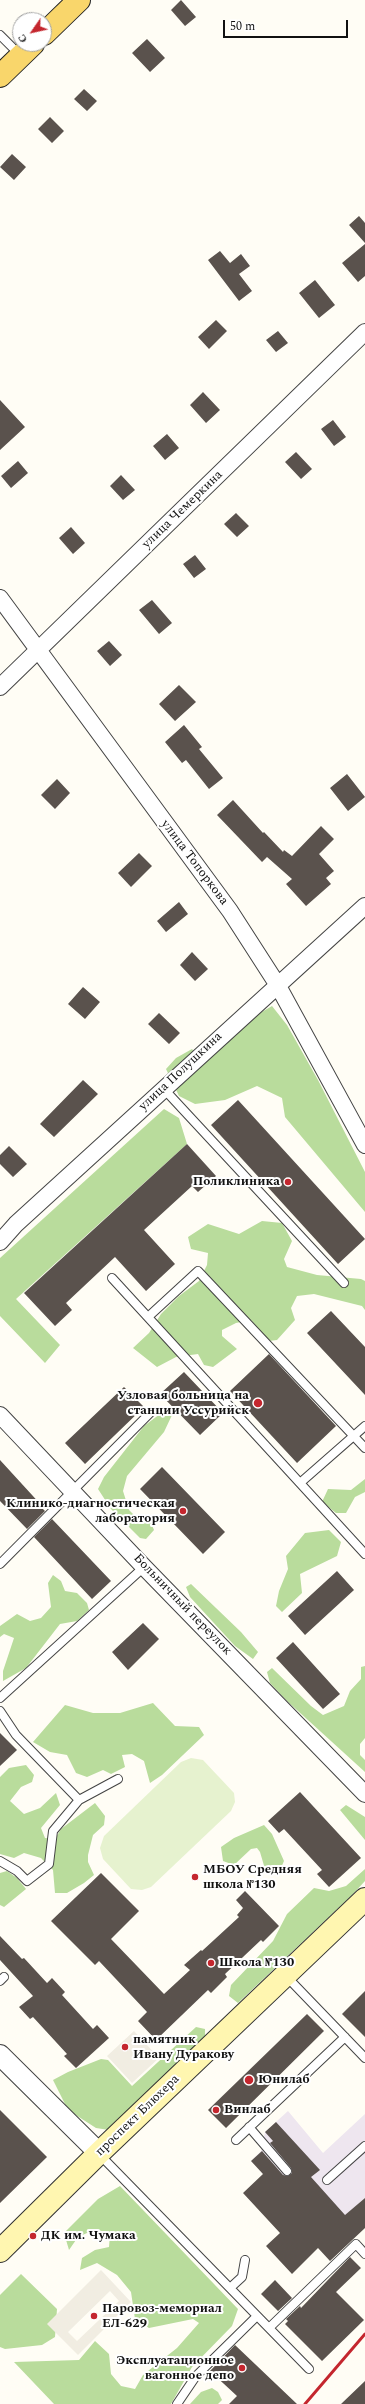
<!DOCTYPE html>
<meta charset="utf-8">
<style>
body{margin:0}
#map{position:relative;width:365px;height:2404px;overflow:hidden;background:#fffdf5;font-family:Spectral,serif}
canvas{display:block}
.north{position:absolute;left:12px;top:12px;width:40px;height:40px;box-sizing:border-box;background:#fff;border:1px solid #a0a0a0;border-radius:50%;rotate:236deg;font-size:11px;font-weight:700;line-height:16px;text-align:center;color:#111}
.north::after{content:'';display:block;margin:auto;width:14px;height:18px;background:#c4262e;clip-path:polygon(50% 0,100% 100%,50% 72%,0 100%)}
.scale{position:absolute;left:223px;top:20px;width:125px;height:18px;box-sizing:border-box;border:2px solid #111;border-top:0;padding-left:5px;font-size:12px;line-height:14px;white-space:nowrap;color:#111;-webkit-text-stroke:3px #fff;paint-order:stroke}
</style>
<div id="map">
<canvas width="365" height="2404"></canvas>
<div class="north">С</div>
<div class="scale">50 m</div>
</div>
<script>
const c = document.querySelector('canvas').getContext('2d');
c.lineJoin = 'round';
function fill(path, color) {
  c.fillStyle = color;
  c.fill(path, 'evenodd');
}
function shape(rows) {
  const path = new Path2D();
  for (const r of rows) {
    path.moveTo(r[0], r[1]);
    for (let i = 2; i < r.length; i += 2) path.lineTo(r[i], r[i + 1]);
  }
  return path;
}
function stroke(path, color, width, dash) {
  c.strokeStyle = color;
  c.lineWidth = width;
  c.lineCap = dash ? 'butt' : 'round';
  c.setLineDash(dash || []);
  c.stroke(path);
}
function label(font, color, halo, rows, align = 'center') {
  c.font = font + ' Spectral,serif';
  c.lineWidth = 4;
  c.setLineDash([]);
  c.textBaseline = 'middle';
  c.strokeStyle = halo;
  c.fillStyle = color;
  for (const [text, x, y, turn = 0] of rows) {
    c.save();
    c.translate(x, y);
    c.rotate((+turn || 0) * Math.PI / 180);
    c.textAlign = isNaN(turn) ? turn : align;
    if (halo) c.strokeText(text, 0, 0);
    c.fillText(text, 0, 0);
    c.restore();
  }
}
fill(shape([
 [288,2111,323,2153,365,2114,365,2198,333,2226,286,2199,251,2161,261,2151,265,2132]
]), '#eee6ef');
fill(shape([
 [272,1006,287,1025,318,1080,365,1172,365,1212,285,1117,282,1098,257,1086,225,1100,195,1104,179,1096,166,1069,176,1058,192,1049,203,1063,248,1020],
 [164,1109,179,1118,187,1144,16,1299,60,1345,45,1363,0,1316,0,1258],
 [262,1221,282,1223,292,1241,284,1259,287,1267,317,1275,361,1279,365,1281,365,1310,362,1306,314,1294,297,1296,291,1308,295,1320,277,1340,269,1341,251,1320,236,1323,222,1330,222,1336,237,1349,213,1367,204,1365,198,1354,176,1357,157,1367,133,1348,149,1333,161,1314,179,1296,199,1281,207,1265,208,1253,191,1249,188,1237,208,1224,239,1234],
 [164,1411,172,1415,164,1432,127,1476,123,1491,129,1510,137,1518,150,1521,154,1530,146,1539,140,1538,111,1509,98,1489,104,1477,144,1426],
 [365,1479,365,1492,355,1497,346,1513,336,1513,322,1502,328,1489,351,1490],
 [329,1530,341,1542,337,1556,300,1574,302,1593,282,1612,276,1606,279,1591,288,1569,286,1556,305,1533],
 [53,1575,61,1581,65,1591,77,1593,87,1603,89,1610,77,1621,60,1624,26,1668,3,1681,3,1671,14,1638,4,1634,0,1637,0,1626,17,1614,30,1621,41,1618,51,1607,48,1583],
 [191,1584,241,1632,258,1652,253,1659,235,1646,190,1597,186,1587],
 [365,1666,365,1738,360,1744,360,1755,365,1760,365,1772,287,1701,270,1683,267,1672,272,1668,311,1706,323,1715,344,1706,350,1691,361,1679,361,1667],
 [153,1703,175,1726,199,1727,204,1735,162,1775,150,1783,144,1761,132,1754,122,1755,125,1767,111,1774,103,1770,87,1777,76,1773,67,1755,50,1752,33,1742,65,1705,93,1713,120,1713],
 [26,1765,34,1775,32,1782,21,1787,10,1801,24,1814,40,1808,56,1793,60,1805,41,1828,45,1838,55,1839,61,1829,95,1803,105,1816,104,1825,93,1835,88,1855,88,1862,94,1875,84,1883,67,1893,55,1893,53,1870,41,1858,24,1853,14,1858,0,1854,0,1777,9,1768],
 [346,1805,365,1817,365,1840,340,1810],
 [264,1825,272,1834,284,1861,280,1870,271,1873,265,1869,260,1852,257,1848,251,1849,234,1865,223,1861,221,1847,234,1838],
 [365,1869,365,1881,352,1895,238,2003,229,1996,231,1985,273,1941,287,1914,314,1888,329,1891,346,1886],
 [7,1871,17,1878,26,1889,4,1907,0,1905,0,1873],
 [196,2027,205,2029,205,2039,109,2130,96,2128,68,2110,53,2080,68,2072,101,2059,108,2060,132,2086],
 [120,2186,238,2309,232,2326,192,2367,171,2404,54,2404,14,2362,79,2360,95,2341,109,2354,111,2374,121,2386,135,2389,143,2375,177,2348,199,2323,193,2319,149,2328,135,2319,131,2292,117,2275,97,2263,80,2270,82,2258,95,2250,109,2247,110,2234,96,2229,78,2237,69,2250,64,2233,98,2199],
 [21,2274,57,2309,55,2337,42,2345,5,2349,0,2347,0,2295],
 [212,2388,218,2392,222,2400,218,2404,190,2404,201,2392]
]), '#b9dc9c');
fill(shape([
 [191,1758,203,1760,234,1793,235,1802,231,1811,151,1887,142,1890,131,1889,103,1859,100,1848,104,1836,181,1762]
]), '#e6f2cf');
fill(shape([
 [134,2031,159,2058,132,2083,107,2056],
 [101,2270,131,2302,78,2355,47,2324],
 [110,2291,119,2301,77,2341,68,2332]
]), '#f1ede2');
fill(shape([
 [181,0,196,17,185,26,171,10],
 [147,39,165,58,150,72,132,53],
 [84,89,97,101,87,111,74,99],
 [50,117,64,131,52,143,38,129],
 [12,154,26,167,14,180,0,167],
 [359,216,365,223,365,243,349,225],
 [365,244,365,276,358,282,342,263],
 [220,251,230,263,241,254,250,266,239,274,252,291,239,301,208,260],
 [315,280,335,305,319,318,299,293],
 [216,320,227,331,209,349,198,337],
 [278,331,288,343,276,352,266,340],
 [203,392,220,410,206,423,190,405],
 [0,400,25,427,0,450],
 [333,420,346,437,334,446,321,429],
 [167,434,179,448,165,460,153,446],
 [296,452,312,469,301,479,285,462],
 [18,461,28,473,11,488,1,476],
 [121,475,135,490,123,500,110,486],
 [236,513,249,526,237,537,224,524],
 [71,527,85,543,73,554,59,538],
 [195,555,206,569,194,578,183,564],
 [152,600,172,623,159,634,139,610],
 [109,641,122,655,110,666,97,651],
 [179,685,196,702,175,721,159,704],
 [184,725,202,747,199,749,223,778,209,789,186,760,182,763,165,742],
 [347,774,365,797,348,811,330,788],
 [57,779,70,793,55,809,41,795],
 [233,800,263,833,264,832,283,852,284,850,292,856,321,826,334,839,319,854,334,871,326,878,331,884,306,906,286,884,292,879,267,857,262,862,217,815],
 [139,853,152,866,131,887,118,873],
 [179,902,188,914,166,932,157,921],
 [192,952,208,969,195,981,180,965],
 [83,987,100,1002,85,1019,68,1004],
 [159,1013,180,1033,169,1044,148,1024],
 [83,1080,98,1094,54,1137,40,1124],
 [238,1100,365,1239,338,1264,211,1125],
 [187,1144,216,1176,198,1192,192,1186,144,1230,175,1264,146,1291,115,1257,66,1303,72,1310,55,1326,24,1293],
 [9,1146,27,1164,13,1177,0,1164,0,1155],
 [331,1311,365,1347,365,1395,307,1333],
 [269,1354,336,1426,297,1463,230,1391],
 [184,1372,223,1413,200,1435,160,1394],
 [124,1387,144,1407,85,1464,65,1443],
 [0,1460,43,1507,42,1508,45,1511,27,1529,0,1501],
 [162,1467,225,1532,203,1554,140,1489],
 [52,1519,111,1581,92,1599,34,1537],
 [337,1571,354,1590,305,1635,288,1616],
 [143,1623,159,1639,128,1670,112,1652],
 [293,1642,340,1694,323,1709,276,1658],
 [0,1733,17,1750,0,1766],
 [300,1792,361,1858,329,1887,317,1874,322,1870,284,1829,279,1833,268,1821],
 [101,1873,139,1911,111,1939,164,1994,190,1970,184,1965,201,1950,202,1951,239,1917,237,1915,243,1908,236,1900,245,1891,279,1926,263,1942,261,1940,225,1974,227,1977,211,1993,208,1990,156,2040,138,2021,147,2012,99,1961,95,1965,51,1921],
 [0,1936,22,1959,24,1958,47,1983,52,1978,65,1992,62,1995,93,2029,97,2025,109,2038,76,2068,64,2056,67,2054,33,2017,30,2019,19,2007,33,1996,0,1960],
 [365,1991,365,2037,342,2014],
 [307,2014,324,2031,226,2128,208,2110],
 [0,2110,47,2157,0,2203],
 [276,2122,320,2170,311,2177,345,2215,365,2198,365,2228,330,2261,318,2248,292,2274,266,2246,280,2233,243,2193,263,2174,251,2161,262,2151,283,2175,288,2176,292,2173,291,2168,270,2143,273,2141,265,2132],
 [350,2257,361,2268,336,2292,364,2320,322,2361,285,2324,288,2321,286,2319,300,2306,301,2308],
 [275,2280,292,2298,278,2311,261,2294],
 [235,2345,297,2404,229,2404,237,2396,210,2371],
 [365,2381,365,2404,341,2404]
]), '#5a524d');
const service = shape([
 [0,35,21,56],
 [163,1088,344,1283],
 [112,1278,365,1554],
 [148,1317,198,1271,365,1448],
 [300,1483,365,1426],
 [0,1564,150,1413],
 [0,1698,144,1567],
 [0,1711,16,1735,79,1800],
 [0,1861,17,1871,27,1881,49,1864,53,1831,79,1800,118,1779],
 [286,1976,365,2058],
 [0,1981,4,1977],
 [249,2127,287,2171],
 [236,2140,345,2037],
 [99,2154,309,2369],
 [327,2180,365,2146],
 [230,2288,242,2277,245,2260],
 [269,2328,356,2244,365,2254],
 [177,2404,196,2376,257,2316]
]);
const minor = shape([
 [0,598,230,911,277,984,365,1145],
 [0,687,365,332],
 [0,1242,16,1224,365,906],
 [0,1415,144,1567,365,1794]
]);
const tertiary = shape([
 [0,2055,99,2153]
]);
const secondary = shape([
 [0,2251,99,2153,365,1899]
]);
const primary = shape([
 [44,34,79,0],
 [0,76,33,44]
]);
stroke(service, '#444', 10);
stroke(minor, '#444', 18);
stroke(tertiary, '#444', 22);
stroke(secondary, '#333', 24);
stroke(primary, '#222', 24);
stroke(service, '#fff', 8);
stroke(minor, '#fff', 16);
stroke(tertiary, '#fff', 20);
stroke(secondary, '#fff6b0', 22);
stroke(primary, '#f9d66b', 22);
stroke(shape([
 [305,2404,365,2334]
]), '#c4262e', 3);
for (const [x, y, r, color] of [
 [288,1182,4,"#c4262e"],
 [258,1403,5,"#c4262e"],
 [183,1511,4,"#c4262e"],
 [195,1877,4,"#c4262e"],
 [211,1963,4,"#c4262e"],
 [125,2047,4,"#c4262e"],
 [249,2080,5,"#c4262e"],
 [216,2110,4,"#c4262e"],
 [33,2236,4,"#c4262e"],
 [94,2316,4,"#c4262e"],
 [242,2368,4,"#c4262e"]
]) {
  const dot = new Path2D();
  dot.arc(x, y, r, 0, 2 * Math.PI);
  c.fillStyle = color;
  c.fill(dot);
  stroke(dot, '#fff', 1.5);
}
label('13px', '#111', '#fff', [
 ["улица Чемеркина",183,510,-44],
 ["улица Топоркова",194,863,53],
 ["улица Полушкина",181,1072,-43],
 ["Больничный переулок",182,1605,46],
 ["проспект Блюхера",138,2116,-44]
]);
label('bold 13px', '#111', '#fff', [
 ["Поликлиника",280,1182,"right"],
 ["Узловая больница на",249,1396,"right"],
 ["станции Уссурийск",249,1411,"right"],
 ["Клинико-диагностическая",175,1504,"right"],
 ["лаборатория",175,1519,"right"],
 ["МБОУ Средняя",203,1870],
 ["школа №130",203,1885],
 ["Школа №130",219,1963],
 ["памятник",133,2040],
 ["Ивану Дуракову",133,2055],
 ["Юнилаб",258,2080],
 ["Винлаб",224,2110],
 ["ДК им. Чумака",41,2236],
 ["Паровоз-мемориал",102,2309],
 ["ЕЛ-629",102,2324],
 ["Эксплуатационное",234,2361,"right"],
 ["вагонное депо",234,2376,"right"]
], 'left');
</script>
